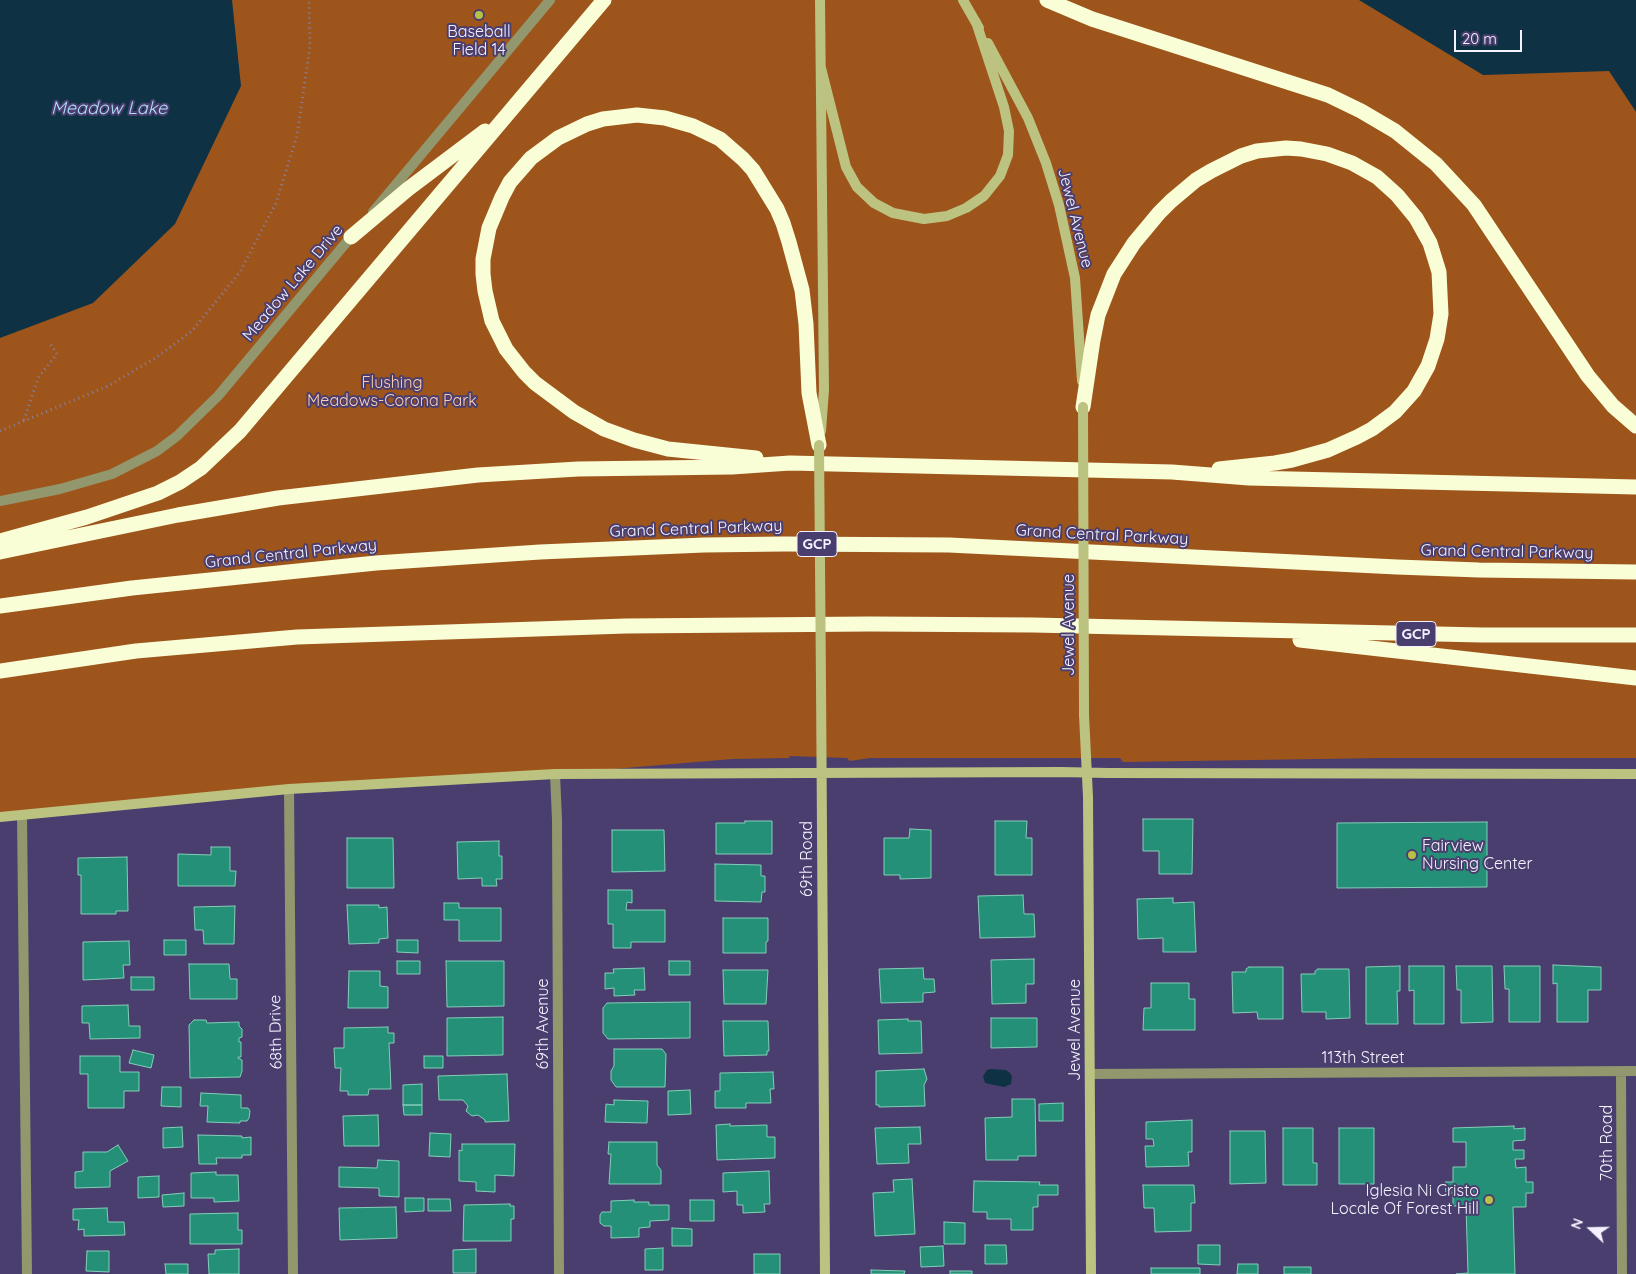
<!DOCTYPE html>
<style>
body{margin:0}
#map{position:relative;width:1636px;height:1274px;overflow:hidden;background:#4a3e6e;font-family:Quicksand,sans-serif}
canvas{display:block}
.north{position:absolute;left:1566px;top:1204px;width:50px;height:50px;-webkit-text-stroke:4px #4a3e6e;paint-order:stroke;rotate:291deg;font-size:14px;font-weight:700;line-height:20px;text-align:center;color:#f4f2fe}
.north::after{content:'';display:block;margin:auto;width:18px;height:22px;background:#f4f2fe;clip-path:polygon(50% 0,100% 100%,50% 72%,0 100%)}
.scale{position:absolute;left:1454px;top:30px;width:68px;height:22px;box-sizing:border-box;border:2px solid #f4f2fe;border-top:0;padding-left:6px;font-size:15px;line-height:18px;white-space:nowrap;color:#f4f2fe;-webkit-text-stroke:4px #4a3e6e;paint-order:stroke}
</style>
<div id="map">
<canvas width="1636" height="1274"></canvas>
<div class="north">N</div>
<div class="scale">20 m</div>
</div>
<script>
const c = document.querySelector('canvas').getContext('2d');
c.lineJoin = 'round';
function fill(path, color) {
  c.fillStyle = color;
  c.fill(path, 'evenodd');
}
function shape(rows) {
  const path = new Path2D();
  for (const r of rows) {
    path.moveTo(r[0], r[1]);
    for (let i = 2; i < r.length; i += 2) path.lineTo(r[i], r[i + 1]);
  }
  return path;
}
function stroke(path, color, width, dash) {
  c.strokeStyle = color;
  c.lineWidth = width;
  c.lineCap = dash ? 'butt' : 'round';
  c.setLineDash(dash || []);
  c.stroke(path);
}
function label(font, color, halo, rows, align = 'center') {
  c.font = font + ' Quicksand,sans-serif';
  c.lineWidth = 4;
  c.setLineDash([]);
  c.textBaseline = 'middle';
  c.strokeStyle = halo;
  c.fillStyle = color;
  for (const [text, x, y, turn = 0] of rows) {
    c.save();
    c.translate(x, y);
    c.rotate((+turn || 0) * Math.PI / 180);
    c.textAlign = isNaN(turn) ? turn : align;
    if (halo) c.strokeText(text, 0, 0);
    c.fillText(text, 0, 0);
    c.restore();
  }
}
fill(shape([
 [0,0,1636,0,1636,758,1383,758,1123,762,1120,758,870,758,850,761,847,758,790,756,789,758,732,759,555,774,289,789,0,817]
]), '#9e551c');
fill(shape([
 [0,0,232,0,241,86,175,224,93,303,0,338],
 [1359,0,1636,0,1636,112,1609,71,1483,75],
 [990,1069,1006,1070,1009,1072,1012,1076,1011,1084,1004,1087,985,1083,983,1076,987,1070]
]), '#0e3243');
const building = shape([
 [1143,819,1193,819,1192,874,1159,874,1159,851,1143,851,1143,819],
 [745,821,772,821,772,854,716,854,716,823,745,823,745,821],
 [995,821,1027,821,1026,838,1032,838,1032,875,995,875,995,821],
 [1487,822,1487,887,1337,888,1337,823,1487,822],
 [910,829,931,830,931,878,900,879,900,875,884,875,884,838,909,838,910,829],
 [612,830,664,830,665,871,612,872,612,830],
 [347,838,393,838,394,888,347,888,347,838],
 [499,841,499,856,502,856,502,879,496,879,497,886,482,886,482,878,458,879,457,842,499,841],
 [211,847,230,847,230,871,236,871,235,886,178,886,178,854,211,855,211,847],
 [127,857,128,911,116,911,116,914,81,914,81,875,78,875,78,858,127,857],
 [715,864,761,865,761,876,765,876,765,892,762,892,761,902,715,901,715,864],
 [608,890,632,890,632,903,627,902,626,910,665,910,665,942,631,942,631,948,613,948,613,924,608,924,608,890],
 [1023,895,1024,914,1034,914,1035,937,980,938,978,896,1023,895],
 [1173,898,1173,903,1194,902,1196,952,1163,952,1163,938,1138,939,1137,899,1173,898],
 [444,903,459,903,459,908,501,908,501,941,459,941,459,920,444,920,444,903],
 [347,905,379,905,379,908,387,907,388,938,379,939,379,943,349,944,347,905],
 [235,906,234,944,204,944,203,930,195,930,194,907,235,906],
 [723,918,768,918,768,941,766,942,766,953,723,953,723,918],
 [164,940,186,940,186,955,164,955,164,940],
 [397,940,418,940,418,953,397,952,397,940],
 [129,941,130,965,123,965,124,978,83,980,83,942,129,941],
 [1034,959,1034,984,1026,984,1026,1003,992,1004,991,960,1034,959],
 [397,961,420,961,420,974,397,974,397,961],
 [446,961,504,961,504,1006,447,1007,446,961],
 [669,961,690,961,690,975,669,975,669,961],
 [189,964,229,964,230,979,237,979,237,999,190,999,189,964],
 [1553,965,1601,967,1601,990,1588,990,1588,1022,1557,1022,1557,983,1553,984,1553,965],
 [1400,966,1400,991,1397,991,1398,1024,1366,1024,1366,967,1400,966],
 [1409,966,1444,966,1444,1024,1414,1024,1414,990,1409,991,1409,966],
 [1456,966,1492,966,1493,1022,1461,1023,1461,990,1457,990,1456,966],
 [1504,966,1540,966,1540,1022,1509,1022,1509,989,1505,989,1504,966],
 [1249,967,1283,967,1283,1019,1258,1019,1257,1012,1233,1013,1232,972,1246,972,1246,969,1249,967],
 [644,968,645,990,634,990,635,995,614,996,614,988,605,989,605,973,614,973,613,969,644,968],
 [923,968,924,979,934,979,935,992,923,993,923,1002,881,1003,879,969,923,968],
 [1318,969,1349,969,1350,1018,1326,1019,1326,1012,1302,1012,1301,974,1315,974,1315,971,1318,969],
 [723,970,768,970,766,1004,724,1004,723,970],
 [349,971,380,971,380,986,388,987,388,1008,348,1008,349,971],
 [131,977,154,977,154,990,131,990,131,977],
 [1151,983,1189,983,1189,999,1195,999,1195,1030,1143,1030,1144,1008,1151,1008,1151,983],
 [690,1002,690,1038,608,1039,603,1033,603,1008,607,1003,690,1002],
 [128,1005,129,1026,140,1026,140,1038,90,1039,89,1023,82,1023,82,1006,128,1005],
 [503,1017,503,1055,447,1056,447,1018,503,1017],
 [991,1018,1037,1018,1037,1047,991,1048,991,1018],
 [908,1019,908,1021,921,1021,922,1053,879,1054,878,1020,908,1019],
 [194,1020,206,1020,207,1023,239,1022,239,1026,242,1029,242,1037,239,1038,239,1042,241,1042,241,1057,238,1057,238,1058,242,1060,242,1071,240,1077,190,1078,189,1025,194,1020],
 [723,1021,768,1021,769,1051,767,1051,767,1055,724,1056,723,1021],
 [388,1027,388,1033,394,1033,394,1043,389,1043,391,1089,369,1089,368,1095,348,1095,348,1091,340,1091,341,1068,335,1068,334,1048,344,1048,344,1028,388,1027],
 [614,1049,662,1049,666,1054,665,1087,616,1087,611,1080,611,1071,614,1066,614,1049],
 [133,1050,154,1055,151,1068,129,1063,133,1050],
 [80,1056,120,1056,120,1072,139,1072,139,1091,124,1091,124,1108,88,1108,88,1074,80,1074,80,1056],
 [424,1056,443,1056,443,1068,424,1068,424,1056],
 [924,1069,927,1079,924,1085,925,1106,879,1107,879,1105,876,1105,876,1071,924,1069],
 [773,1072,774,1089,770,1089,771,1103,746,1103,746,1108,715,1108,715,1091,720,1091,720,1073,773,1072],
 [507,1074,509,1121,485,1122,485,1120,478,1115,472,1116,466,1111,468,1106,463,1100,439,1100,438,1076,507,1074],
 [422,1084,422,1105,403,1105,403,1085,422,1084],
 [162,1087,181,1087,181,1107,161,1106,162,1087],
 [690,1090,691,1114,668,1115,668,1091,690,1090],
 [201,1093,241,1095,241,1108,248,1108,250,1111,249,1118,247,1121,240,1121,240,1123,207,1122,208,1106,200,1106,201,1093],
 [1012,1099,1035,1099,1036,1156,1018,1156,1018,1160,986,1160,985,1118,1012,1117,1012,1099],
 [614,1100,648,1101,647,1123,605,1122,606,1104,614,1105,614,1100],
 [1063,1103,1063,1121,1039,1121,1039,1104,1063,1103],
 [403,1105,422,1105,422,1115,404,1115,403,1105],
 [378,1115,379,1146,344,1146,343,1116,378,1115],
 [1192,1120,1192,1152,1188,1152,1189,1166,1146,1167,1145,1146,1154,1146,1153,1139,1146,1139,1146,1122,1192,1120],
 [730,1124,730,1126,767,1125,767,1137,775,1137,775,1158,717,1160,716,1125,730,1124],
 [1514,1126,1514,1129,1525,1128,1525,1140,1513,1141,1513,1150,1524,1150,1524,1159,1515,1159,1516,1168,1526,1167,1526,1182,1533,1182,1533,1193,1526,1193,1526,1207,1513,1207,1515,1274,1456,1274,1468,1273,1466,1206,1453,1206,1453,1193,1446,1194,1445,1182,1453,1182,1453,1167,1466,1167,1466,1142,1453,1142,1453,1128,1514,1126],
 [182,1127,183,1147,163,1148,163,1128,182,1127],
 [920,1127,921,1144,908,1144,909,1163,877,1164,875,1128,920,1127],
 [1283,1128,1313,1128,1313,1163,1317,1163,1317,1185,1283,1185,1283,1128],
 [1339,1128,1374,1128,1374,1184,1339,1184,1339,1128],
 [1230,1131,1265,1131,1266,1183,1230,1184,1230,1131],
 [430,1133,451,1134,450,1157,429,1156,430,1133],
 [198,1135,242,1136,242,1138,251,1137,251,1155,242,1155,242,1158,216,1158,217,1164,199,1164,198,1135],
 [609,1142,657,1142,657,1165,661,1170,661,1184,609,1184,611,1154,608,1154,609,1142],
 [462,1144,515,1144,514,1176,495,1175,495,1192,476,1191,476,1182,459,1181,459,1150,462,1151,462,1144],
 [118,1145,128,1161,110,1171,110,1187,75,1188,75,1172,83,1171,83,1152,107,1152,118,1145],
 [378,1160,399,1161,399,1197,379,1196,379,1188,339,1187,339,1167,377,1168,378,1160],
 [769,1171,770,1204,764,1204,765,1212,743,1213,743,1205,737,1205,737,1191,723,1192,723,1173,769,1171],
 [216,1172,216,1175,238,1175,239,1201,214,1202,214,1198,191,1198,191,1173,216,1172],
 [159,1176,159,1197,138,1198,138,1177,159,1176],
 [912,1179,915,1234,875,1236,873,1193,894,1192,893,1180,912,1179],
 [974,1181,1040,1182,1039,1185,1058,1185,1058,1195,1038,1195,1038,1207,1033,1207,1033,1230,1011,1230,1011,1219,987,1219,987,1212,973,1212,974,1181],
 [1143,1185,1194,1185,1195,1203,1191,1203,1191,1231,1155,1232,1154,1208,1144,1208,1143,1185],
 [184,1193,184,1206,163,1207,162,1195,184,1193],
 [405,1198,424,1198,424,1211,405,1212,405,1198],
 [428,1199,450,1199,451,1211,428,1211,428,1199],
 [634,1200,634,1202,649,1202,649,1205,669,1205,669,1220,650,1221,650,1227,639,1228,639,1237,611,1238,611,1226,604,1226,600,1223,600,1215,602,1212,611,1212,611,1201,634,1200],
 [690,1200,714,1200,714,1221,690,1221,690,1200],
 [510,1204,510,1206,514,1206,514,1219,511,1219,511,1241,463,1241,464,1205,510,1204],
 [396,1207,397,1238,340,1240,339,1208,396,1207],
 [107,1208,108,1222,124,1222,125,1235,84,1236,84,1229,78,1230,79,1220,73,1220,73,1209,107,1208],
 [238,1213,238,1230,242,1230,242,1244,190,1244,190,1214,238,1213],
 [944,1222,965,1223,965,1244,944,1244,944,1222],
 [672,1228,692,1229,692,1246,672,1246,672,1228],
 [985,1245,1006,1245,1007,1264,985,1264,985,1245],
 [1198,1245,1220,1245,1220,1265,1198,1264,1198,1245],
 [943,1246,944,1266,921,1267,920,1247,943,1246],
 [663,1248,663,1270,645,1270,645,1249,663,1248],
 [239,1249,239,1274,209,1274,208,1254,215,1254,215,1250,239,1249],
 [476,1249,476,1273,453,1273,453,1250,476,1249],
 [87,1251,109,1251,109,1272,86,1271,87,1251],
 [754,1254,780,1254,780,1274,754,1274,754,1254],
 [165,1264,188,1264,188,1274,166,1274,165,1264],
 [1238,1264,1258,1264,1258,1274,1237,1274,1238,1264],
 [1284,1267,1311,1267,1311,1274,1284,1274,1284,1267],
 [1151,1268,1200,1268,1200,1274,1151,1274,1151,1268],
 [871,1270,905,1271,904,1274,871,1274,871,1270],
 [950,1271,972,1271,972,1274,950,1274,950,1271]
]);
fill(building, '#239077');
stroke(building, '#84ceb8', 1);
stroke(shape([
 [24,420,38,378,57,354,49,342],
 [0,431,108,386,157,357,192,331,240,272,276,203,297,136,310,46,309,0]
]), '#8981a4', 3, [1, 4]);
stroke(shape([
 [373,212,550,0],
 [0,501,60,489,112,474,157,451,177,436,218,396,355,232],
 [555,774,557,820,559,1274],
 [289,789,293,1274],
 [22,815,27,1274],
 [1621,1072,1622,1274],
 [1090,1074,1636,1071]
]), '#92976e', 10);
stroke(shape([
 [820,0,824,390,821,431],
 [963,0,979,28],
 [988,43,1028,118,1046,163,1059,205,1075,278,1082,381],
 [821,68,846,167,857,187,874,203,893,213,924,219,947,216,966,208,984,196,1000,176,1008,155,1009,131,1004,107,976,22],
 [821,684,825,1274],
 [1084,715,1088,797,1091,1274],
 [0,817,289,789,555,774,1061,772,1108,773,1636,774]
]), '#bcc381', 10);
stroke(shape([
 [1047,0,1092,19,1328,95,1361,111,1395,131,1436,164,1474,205,1588,376,1613,406,1636,426],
 [351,237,408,189,485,131],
 [1083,407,1093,340,1098,315,1114,274,1134,243,1159,213,1171,201,1196,180,1211,171,1241,156,1257,151,1286,148,1301,149,1327,154,1352,163,1377,177,1397,195,1416,218,1430,243,1439,272,1441,314,1437,339,1428,366,1414,391,1395,412,1372,429,1357,437,1328,450,1292,460,1275,463,1219,469],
 [756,458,668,449,634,440,604,429,574,412,535,383,524,372,506,349,492,321,485,291,483,274,483,259,489,228,502,197,510,182,531,158,558,138,587,124,603,119,637,115,665,118,693,126,720,139,743,159,753,170,777,209,783,223,789,242,802,290,806,324,809,393,819,445],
 [0,541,87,517,158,493,180,482,201,468,240,431,604,0],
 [0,552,178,515,278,498,478,475,578,469,732,467,790,463,1172,472,1249,478,1636,487],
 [0,606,132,588,376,563,540,552,704,545,784,544,949,545,1397,567,1479,570,1636,572],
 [1300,640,1636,678],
 [0,671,136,651,297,637,626,626,870,624,1033,625,1482,635,1636,635]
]), '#f9fed7', 15);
stroke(shape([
 [1083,407,1084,715],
 [819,445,821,684]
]), '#bcc381', 10);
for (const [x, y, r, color] of [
 [479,15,5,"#b8c147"],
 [1412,855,5,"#b8c147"],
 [1489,1200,5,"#b8c147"]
]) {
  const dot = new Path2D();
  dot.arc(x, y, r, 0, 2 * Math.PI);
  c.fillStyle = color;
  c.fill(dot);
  stroke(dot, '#4a3e6e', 2);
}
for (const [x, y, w] of [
 [817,544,40],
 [1416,634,40]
]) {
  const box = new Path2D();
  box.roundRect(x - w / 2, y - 12.5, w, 25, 4);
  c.fillStyle = '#4a3e6e';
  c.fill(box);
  stroke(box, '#f4f2fe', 1);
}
label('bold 15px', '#f4f2fe', null, [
 ["GCP",817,544],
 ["GCP",1416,634]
]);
label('16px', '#f4f2fe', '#4a3e6e', [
 ["Baseball",479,32],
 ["Field 14",479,50],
 ["Fairview",1422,846,"left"],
 ["Nursing Center",1422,864,"left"],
 ["Iglesia Ni Cristo",1479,1191,"right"],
 ["Locale Of Forest Hill",1479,1209,"right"]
]);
label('16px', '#f4f2fe', '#4a3e6e', [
 ["Jewel Avenue",1075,218,76],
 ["Meadow Lake Drive",293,283,-50],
 ["Grand Central Parkway",696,529,-2],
 ["Grand Central Parkway",1102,535,3],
 ["Grand Central Parkway",1507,552,1],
 ["Grand Central Parkway",291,554,-6],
 ["Jewel Avenue",1069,625,-90],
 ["69th Road",807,859,-90],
 ["69th Avenue",543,1024,-90],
 ["Jewel Avenue",1075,1030,-90],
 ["68th Drive",276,1032,-91],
 ["113th Street",1363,1058],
 ["70th Road",1607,1143,-90]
]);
label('16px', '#fbceb2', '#4a3e6e', [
 ["Flushing",392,383],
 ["Meadows-Corona Park",392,401]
]);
label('italic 18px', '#aedefa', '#4a3e6e', [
 ["Meadow Lake",109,109]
]);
</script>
